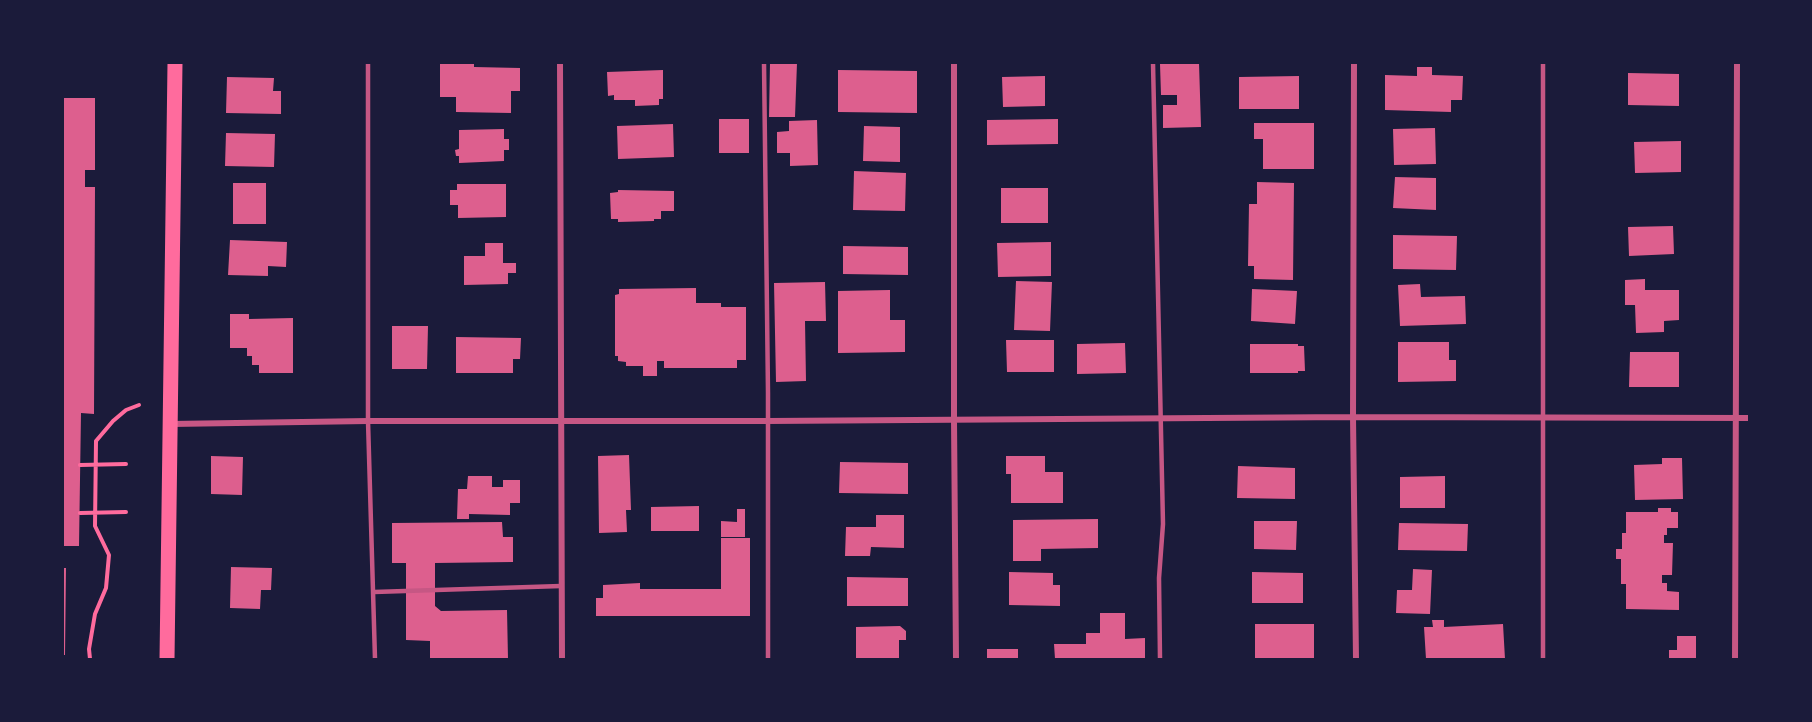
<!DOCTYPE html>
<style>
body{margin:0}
#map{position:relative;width:1812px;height:722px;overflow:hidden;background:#1b1b3a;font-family:"Work Sans",sans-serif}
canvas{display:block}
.frame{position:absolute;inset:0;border:64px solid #1b1b3a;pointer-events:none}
</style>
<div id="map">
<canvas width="1812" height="722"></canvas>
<div class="frame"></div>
</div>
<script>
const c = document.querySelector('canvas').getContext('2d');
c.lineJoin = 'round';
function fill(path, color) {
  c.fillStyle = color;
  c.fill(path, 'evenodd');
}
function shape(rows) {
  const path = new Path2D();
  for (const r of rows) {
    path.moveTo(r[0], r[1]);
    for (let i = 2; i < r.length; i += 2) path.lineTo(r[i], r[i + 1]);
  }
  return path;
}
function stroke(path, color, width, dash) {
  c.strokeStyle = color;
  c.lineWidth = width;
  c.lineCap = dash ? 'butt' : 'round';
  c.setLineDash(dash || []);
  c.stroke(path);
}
fill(shape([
 [440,63,474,63,474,67,520,68,520,91,511,91,511,113,456,112,456,97,440,97],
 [770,63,797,63,795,117,769,117],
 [1199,63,1201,127,1163,128,1163,105,1177,105,1177,95,1161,95,1160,64],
 [1417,67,1432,67,1432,75,1463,76,1462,100,1451,100,1451,112,1385,110,1385,75,1417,76],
 [663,70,663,99,659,99,659,105,635,106,635,100,614,100,614,95,608,96,607,72],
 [838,70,917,71,917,113,838,112],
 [1628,73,1679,74,1679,106,1628,105],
 [1045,76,1045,106,1003,107,1002,77],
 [1299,76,1299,109,1239,109,1239,77],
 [227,77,274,78,273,91,281,91,281,114,226,113],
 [63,98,95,98,95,170,85,170,85,187,95,187,94,414,81,413,79,546,63,546],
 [719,119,749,119,749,153,719,153],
 [1058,119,1058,144,987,145,987,120],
 [817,120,818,165,790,166,790,153,777,153,777,132,789,131,789,121],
 [1254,123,1314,123,1314,169,1263,169,1263,139,1254,139],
 [673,124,674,157,618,159,617,126],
 [864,126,900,127,900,162,863,161],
 [1435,128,1436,164,1394,165,1393,129],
 [504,129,504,139,509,139,509,150,504,150,504,161,459,163,459,156,456,156,455,150,459,149,459,130],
 [226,133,275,134,274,167,225,166],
 [1681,141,1681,172,1635,173,1634,142],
 [854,171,906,173,905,211,853,210],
 [1395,177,1436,178,1436,210,1393,208],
 [1257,182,1294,183,1293,280,1254,279,1254,266,1248,266,1249,204,1257,204],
 [233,183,266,183,266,224,233,224],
 [457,184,506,184,506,217,458,218,458,205,450,205,450,190,457,190],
 [1001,188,1048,188,1048,223,1001,223],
 [618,190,674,191,674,211,661,211,661,219,654,219,654,221,618,222,618,219,611,219,610,193,618,192],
 [1673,226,1674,254,1629,256,1628,227],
 [1393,235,1457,236,1456,270,1393,269],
 [230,240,287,242,286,267,268,266,268,276,228,275],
 [1051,242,1051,276,998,277,997,243],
 [485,243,503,243,503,263,516,263,516,273,508,273,508,284,464,285,464,256,485,256],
 [843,246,908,247,908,275,843,274],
 [1645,279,1645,290,1679,290,1679,320,1664,321,1664,332,1636,333,1635,305,1625,305,1625,280],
 [1016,281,1052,282,1050,331,1014,330],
 [825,282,826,321,805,321,806,381,776,382,774,283],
 [1420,284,1421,297,1465,296,1466,324,1400,326,1398,285],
 [696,288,696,303,721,303,721,307,746,307,746,360,737,360,737,368,664,368,664,361,657,361,657,376,643,376,643,366,626,366,626,362,618,361,618,356,615,356,615,295,619,294,619,289],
 [1252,289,1297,291,1295,324,1251,321],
 [890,290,890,320,905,320,905,352,838,353,838,291],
 [230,314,249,314,249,319,293,318,293,373,259,373,259,365,252,365,252,356,247,356,247,348,230,348],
 [392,326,428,326,427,369,392,369],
 [456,337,521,338,520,359,513,359,513,373,456,373],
 [1006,340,1054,340,1054,372,1007,372],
 [1398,342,1449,342,1449,360,1456,360,1456,381,1398,382],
 [1125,343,1126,373,1077,374,1077,344],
 [1250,344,1298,344,1298,346,1304,346,1305,371,1298,371,1298,373,1250,373],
 [1630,352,1679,352,1679,387,1629,387],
 [629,455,631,510,626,510,627,532,599,533,598,456],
 [211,456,243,457,242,495,211,494],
 [1006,456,1045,456,1045,472,1063,472,1063,503,1011,503,1011,474,1006,474],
 [1662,458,1682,458,1683,499,1635,500,1634,465,1662,464],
 [840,462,908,463,908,494,839,493],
 [1238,466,1295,468,1295,499,1237,498],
 [468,476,492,476,492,487,503,487,503,480,520,480,520,503,510,503,510,515,469,514,469,519,457,519,458,489,467,489],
 [1445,476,1445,508,1400,508,1400,477],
 [699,506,699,531,651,531,651,507],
 [1658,508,1671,508,1671,512,1678,512,1678,528,1667,528,1667,535,1664,535,1664,543,1673,543,1672,575,1662,575,1662,583,1667,583,1667,591,1679,592,1679,610,1626,609,1626,584,1621,584,1621,559,1616,559,1616,549,1622,549,1622,533,1626,533,1626,512,1658,512],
 [737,509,745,509,745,537,721,537,721,521,737,522],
 [876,515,904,515,904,548,871,547,870,556,845,556,846,527,876,527],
 [1098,519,1098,548,1041,549,1041,561,1013,561,1013,520],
 [1254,521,1297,521,1296,550,1254,549],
 [502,522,503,537,513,537,513,562,435,563,435,606,441,611,507,610,508,659,430,659,430,641,406,640,406,563,392,563,392,523],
 [1399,523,1468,524,1467,551,1398,550],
 [721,538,750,538,750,616,596,616,596,598,603,598,603,585,640,583,640,589,721,589],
 [231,567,272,568,271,590,261,590,260,609,230,608],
 [63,568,66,568,65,655,63,655],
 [1413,569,1432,570,1430,614,1396,613,1397,590,1412,590],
 [1009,572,1053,573,1053,585,1060,585,1060,606,1009,605],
 [1252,572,1303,573,1303,603,1252,603],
 [847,577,908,578,908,606,847,606],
 [1100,613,1125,613,1125,639,1145,638,1145,659,1055,659,1054,644,1086,644,1086,633,1100,633],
 [1432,620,1444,620,1444,627,1503,624,1505,659,1426,659,1424,627,1433,627],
 [1255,624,1314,624,1314,659,1255,659],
 [900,626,906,631,906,640,899,640,899,659,856,659,856,627],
 [1677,636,1696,636,1696,659,1669,659,1669,650,1677,650],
 [987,649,1018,649,1018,659,987,659]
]), '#dd5f8e');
stroke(shape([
 [80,465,126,464],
 [80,513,126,512],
 [90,659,89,649,95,614,106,588,109,555,95,526,96,441,113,421,126,410,139,405]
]), '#ff6b9d', 4);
stroke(shape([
 [368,63,368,421,375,659],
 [764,63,768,393,768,659],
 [1153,63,1163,524,1159,578,1160,659],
 [1543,63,1543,659],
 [374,592,561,586]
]), '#c65784', 4.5);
stroke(shape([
 [560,63,562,659],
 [954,63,954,420,956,659],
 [1354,63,1353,417,1356,659],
 [171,424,368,421,768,421,1353,417,1749,418],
 [1735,659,1737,63]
]), '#c65784', 6);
stroke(shape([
 [167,659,175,63]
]), '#ff6b9d', 15);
</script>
